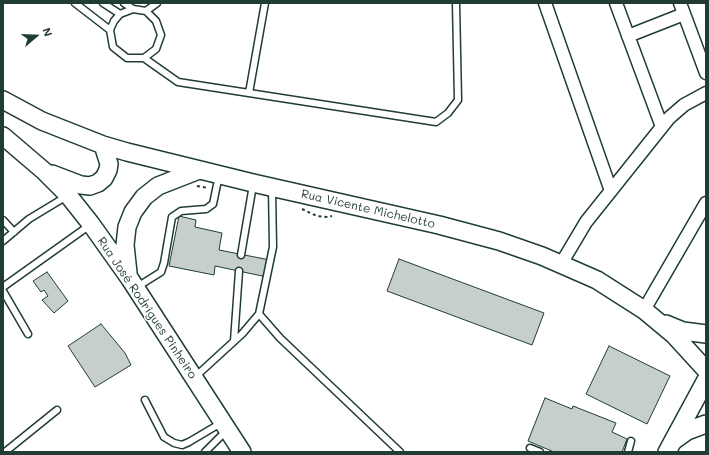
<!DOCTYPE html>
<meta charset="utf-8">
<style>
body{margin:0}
#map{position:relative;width:709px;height:455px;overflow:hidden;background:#fff;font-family:Mali,sans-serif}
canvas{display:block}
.frame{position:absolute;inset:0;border:4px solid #1f3d34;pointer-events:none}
.north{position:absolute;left:16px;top:16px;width:40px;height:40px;-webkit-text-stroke:3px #fff;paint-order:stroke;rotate:71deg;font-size:11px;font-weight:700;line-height:16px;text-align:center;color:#1f3d34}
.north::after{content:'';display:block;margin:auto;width:14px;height:18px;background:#1f3d34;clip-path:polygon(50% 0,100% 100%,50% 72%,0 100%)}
</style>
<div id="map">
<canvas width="709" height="455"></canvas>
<div class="frame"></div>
<div class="north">N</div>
</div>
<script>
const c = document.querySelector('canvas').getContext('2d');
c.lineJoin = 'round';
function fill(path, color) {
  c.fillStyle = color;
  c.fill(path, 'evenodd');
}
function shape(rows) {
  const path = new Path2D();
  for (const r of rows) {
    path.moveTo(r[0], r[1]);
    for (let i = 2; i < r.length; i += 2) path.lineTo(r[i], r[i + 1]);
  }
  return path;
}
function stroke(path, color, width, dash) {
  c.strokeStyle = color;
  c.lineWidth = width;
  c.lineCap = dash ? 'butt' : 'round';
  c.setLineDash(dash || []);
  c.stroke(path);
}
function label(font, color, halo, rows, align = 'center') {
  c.font = font + ' Mali,sans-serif';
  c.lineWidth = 3;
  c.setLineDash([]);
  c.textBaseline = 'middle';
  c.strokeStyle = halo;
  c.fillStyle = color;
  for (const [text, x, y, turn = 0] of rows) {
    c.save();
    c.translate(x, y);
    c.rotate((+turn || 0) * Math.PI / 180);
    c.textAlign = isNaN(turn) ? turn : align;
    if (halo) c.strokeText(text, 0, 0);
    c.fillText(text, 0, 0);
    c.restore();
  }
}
const building = shape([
 [179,216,196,220,195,227,222,233,219,250,270,260,267,277,215,266,214,275,169,266,179,216],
 [399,259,544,313,532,345,387,291,399,259],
 [47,272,68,301,54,313,42,300,48,296,44,290,41,292,33,281,47,272],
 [101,324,125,353,131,365,95,387,68,346,101,324],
 [609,346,670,376,647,424,586,394,609,346],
 [545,398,572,409,573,406,616,423,612,432,627,439,622,452,554,452,528,441,545,398]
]);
fill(building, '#c7cfcc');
stroke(building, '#1f3d34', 1);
const lane = shape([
 [75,3,110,30],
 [103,3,120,14],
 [124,3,133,9],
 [146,11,157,3],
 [144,58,156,49,161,35,156,21,146,11,133,9,120,14,114,21,110,30,113,47,127,58,144,58,178,82,436,122,448,113,458,100,456,3],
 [249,93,265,3],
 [3,220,14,232],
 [3,241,29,219,67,196],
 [241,255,253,185],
 [3,287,90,225],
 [137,287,161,272,164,263,172,217,181,211,206,209,213,204,219,175],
 [3,291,28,334],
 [259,314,280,338,400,452],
 [234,341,239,271],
 [195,377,242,334,259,314,273,247,272,189],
 [145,400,164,437,174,443,182,445,189,442,221,423],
 [530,448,540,452],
 [5,452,57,410],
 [205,452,226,431],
 [628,452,631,441]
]);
const street = shape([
 [545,3,611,191],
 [616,3,662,127],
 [680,3,706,73],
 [628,36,684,14],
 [561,264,586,222,669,118,684,105,706,93],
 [644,310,706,203]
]);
const secondary = shape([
 [3,100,42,121,103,145,127,152,253,183,439,225,499,241,542,256,597,280,644,310,674,335,706,370],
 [3,136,44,171,68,195,91,224,130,279,242,452],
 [52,174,81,185,90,186,98,183,104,178,108,170,109,164,103,145],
 [128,273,125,245,127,227,133,212,144,197,158,186,199,170],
 [666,324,683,331,706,334],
 [673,441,687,431,706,424],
 [667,452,706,380]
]);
stroke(lane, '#1f3d34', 9);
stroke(street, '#1f3d34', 15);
stroke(secondary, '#1f3d34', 20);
stroke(shape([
 [197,186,208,188],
 [302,209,317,216,328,217,332,216]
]), '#1f3d34', 2, [3, 3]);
stroke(lane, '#fff', 6);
stroke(street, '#fff', 12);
stroke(secondary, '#fff', 17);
label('12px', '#1f3d34', '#fff', [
 ["Rua Vicente Michelotto",368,209,13],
 ["Rua José Rodrigues Pinheiro",147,308,56]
]);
</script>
